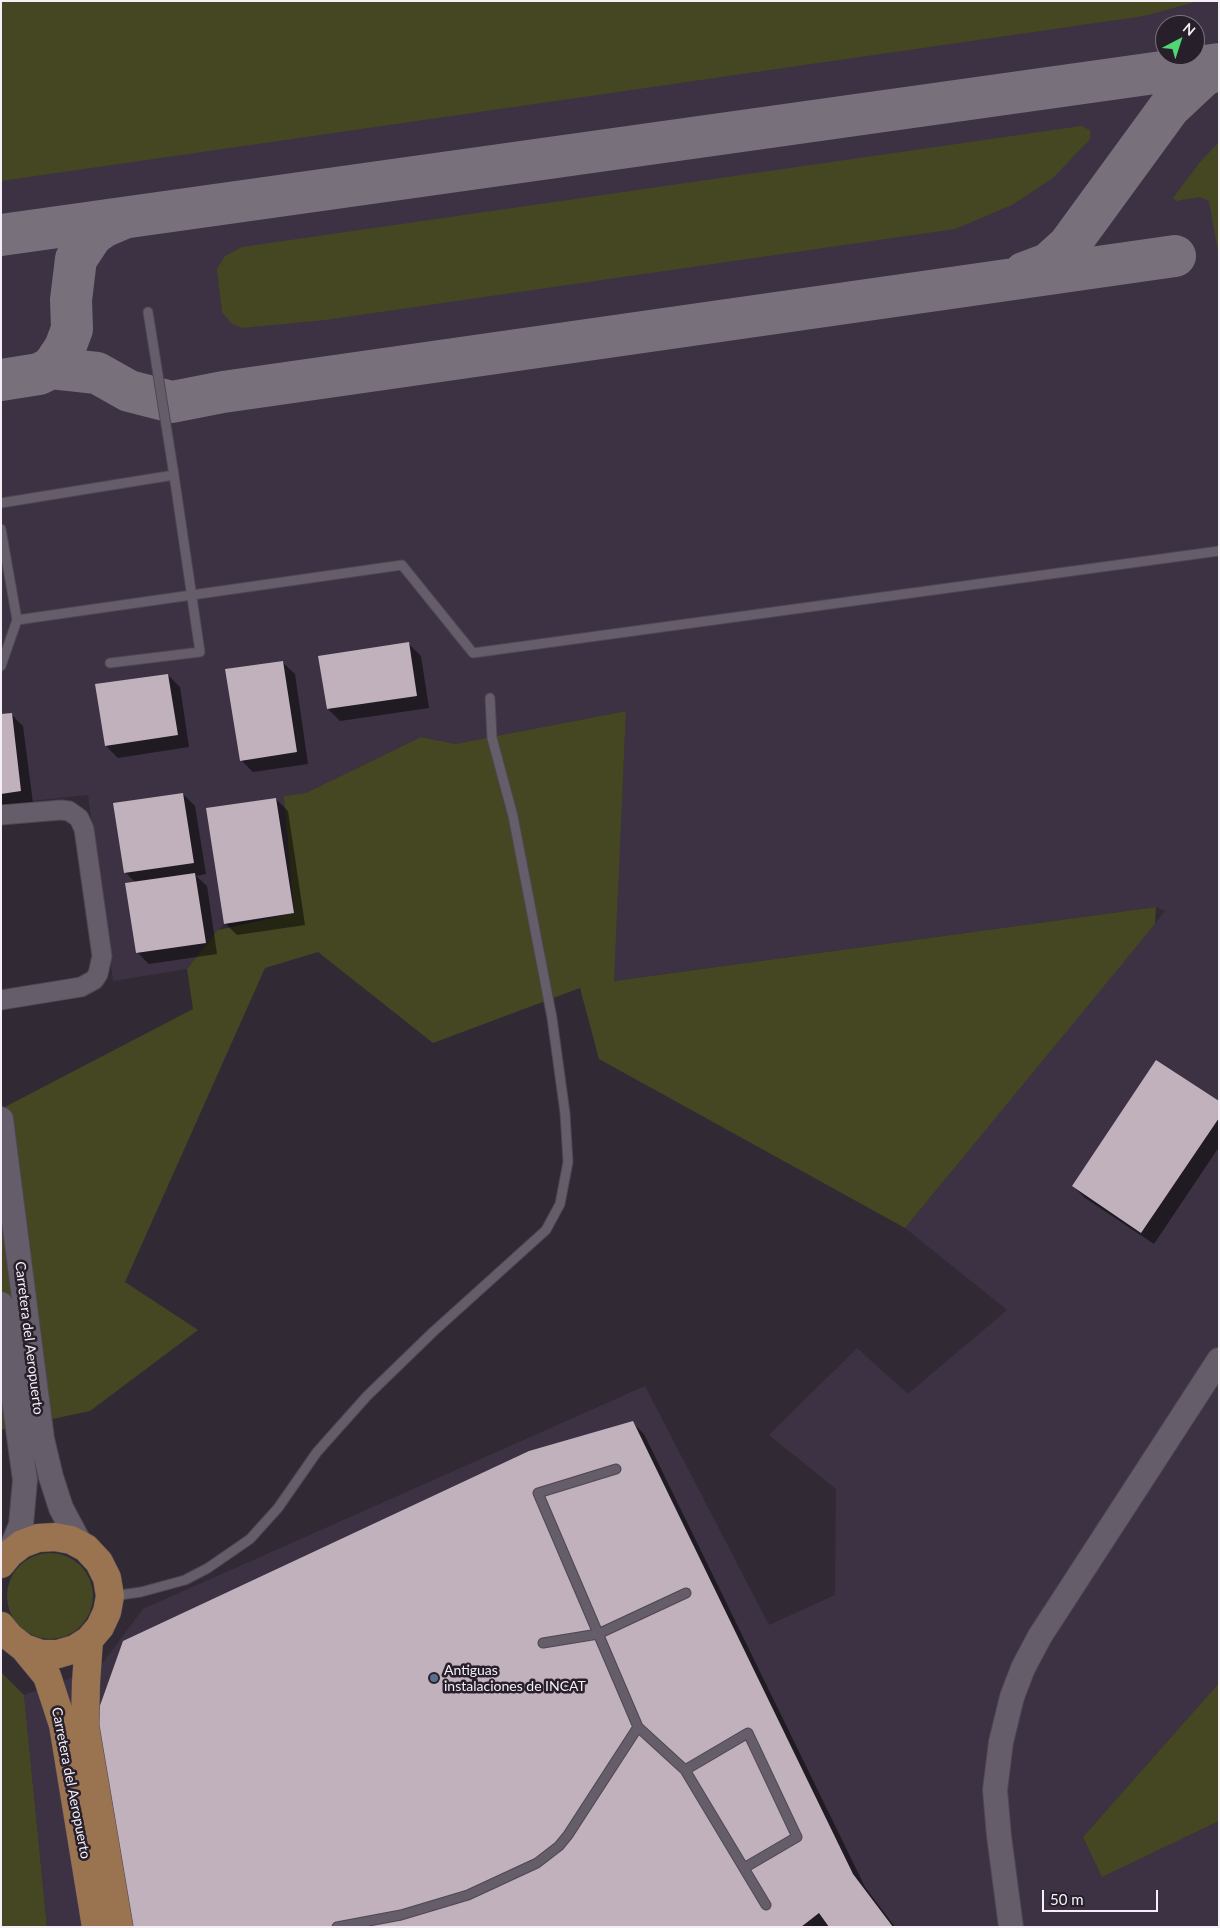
<!DOCTYPE html>
<style>
body{margin:0}
#map{position:relative;width:1220px;height:1928px;overflow:hidden;background:#312a35;font-family:Lato,sans-serif}
canvas{display:block}
.frame{position:absolute;inset:0;border:2px solid #f5f0f8;pointer-events:none}
.north{position:absolute;left:1155px;top:15px;width:50px;height:50px;box-sizing:border-box;background:#27202b;border:1px solid #79737d;border-radius:50%;rotate:40deg;font-size:14px;font-weight:700;line-height:20px;text-align:center;color:#f5f0f8}
.north::after{content:'';display:block;margin:auto;width:18px;height:22px;background:#51d674;clip-path:polygon(50% 0,100% 100%,50% 72%,0 100%)}
.scale{position:absolute;left:1042px;top:1890px;width:116px;height:22px;box-sizing:border-box;border:2px solid #f5f0f8;border-top:0;padding-left:6px;font-size:15px;line-height:18px;white-space:nowrap;color:#f5f0f8;-webkit-text-stroke:4px #27202b;paint-order:stroke}
</style>
<div id="map">
<canvas width="1220" height="1928"></canvas>
<div class="frame"></div>
<div class="north">N</div>
<div class="scale">50 m</div>
</div>
<script>
const c = document.querySelector('canvas').getContext('2d');
c.lineJoin = 'round';
function fill(path, color) {
  c.fillStyle = color;
  c.fill(path, 'evenodd');
}
function shape(rows) {
  const path = new Path2D();
  for (const r of rows) {
    if (r.length === 3) {
      path.moveTo(r[0] + r[2], r[1]);
      path.arc(r[0], r[1], r[2], 0, 2 * Math.PI);
      continue;
    }
    path.moveTo(r[0], r[1]);
    for (let i = 2; i < r.length; i += 2) path.lineTo(r[i], r[i + 1]);
  }
  return path;
}
function stroke(path, color, width, dash) {
  c.strokeStyle = color;
  c.lineWidth = width;
  c.lineCap = dash ? 'butt' : 'round';
  c.setLineDash(dash || []);
  c.stroke(path);
}
function label(font, color, halo, rows, align = 'center') {
  c.font = font + ' Lato,sans-serif';
  c.lineWidth = 5;
  c.setLineDash([]);
  c.textBaseline = 'middle';
  c.strokeStyle = halo;
  c.fillStyle = color;
  for (const [text, x, y, turn = 0] of rows) {
    c.save();
    c.translate(x, y);
    c.rotate((+turn || 0) * Math.PI / 180);
    c.textAlign = isNaN(turn) ? turn : align;
    if (halo) c.strokeText(text, 0, 0);
    c.fillText(text, 0, 0);
    c.restore();
  }
}
fill(shape([
 [1,1,1219,1,1219,1683,1083,1837,1103,1876,1219,1821,1219,1927,47,1927,24,1695,99,1668,143,1609,645,1386,769,1625,835,1595,836,1489,769,1435,857,1348,908,1394,1007,1310,905,1228,1165,911,1156,907,613,981,626,711,455,744,421,737,306,793,285,796,297,915,224,924,187,969,113,981,88,795,1,804],
 [1165,25,1195,25,1195,55,1165,55]
]), '#3c3243');
fill(shape([
 [1,1,1199,1,1144,16,1,181],
 [1081,126,1090,130,1090,139,1053,178,1012,205,955,229,325,320,242,328,231,323,222,312,217,269,225,256,242,247],
 [1219,142,1219,258,1209,201,1200,197,1176,201,1173,198,1201,161],
 [626,711,614,981,1156,907,1155,924,905,1228,599,1059,580,988,433,1043,318,952,265,968,125,1282,198,1330,90,1411,1,1430,1,1109,193,1009,187,969,218,930,294,913,284,796,306,793,421,737,455,744],
 [50,1596,43],
 [1,1672,24,1695,47,1927,1,1927],
 [1219,1683,1219,1821,1102,1877,1083,1837]
]), '#444722');
fill(shape([
 [409,644,421,656,429,708,340,721,328,709],
 [282,662,295,674,308,764,253,772,241,760],
 [168,675,180,687,189,747,118,758,106,746],
 [11,714,23,726,33,803,1,806,1,716],
 [183,794,195,806,206,874,196,876,207,886,217,954,149,964,137,952,136,883,125,872],
 [276,799,288,811,305,925,237,935,225,923],
 [1219,1103,1219,1147,1154,1244,1085,1198,1073,1186],
 [632,1422,644,1434,865,1887,895,1927,130,1927]
]), '#0007');
stroke(shape([
 [1,235,1219,64],
 [1024,273,1048,264,1069,245,1169,108,1202,77,1219,67],
 [51,368,97,373,129,391,172,402,223,392,1175,256],
 [1,380,39,374,51,368,57,360,65,348,72,329,71,300,76,259,92,235,103,227,124,218]
]), '#78717b', 42);
fill(shape([
 [409,642,417,696,327,709,318,656],
 [283,661,297,752,240,761,225,669],
 [168,674,178,735,105,746,95,684],
 [12,713,21,791,1,794,1,714],
 [183,793,194,863,124,873,113,803],
 [276,798,294,913,224,924,206,808],
 [195,873,206,943,136,953,125,883],
 [1156,1060,1219,1101,1219,1118,1141,1233,1072,1186],
 [633,1421,853,1874,893,1927,829,1927,819,1913,801,1927,129,1927,97,1714,123,1641,529,1451]
]), '#c0b1bc');
const service = shape([
 [148,312,174,475],
 [1,503,174,475,200,652,110,663],
 [1,529,17,620,402,565,473,653,1219,551],
 [1,666,17,620],
 [616,1469,538,1493,638,1727,685,1770,766,1905],
 [113,1596,141,1592,185,1580,208,1568,250,1539,278,1508,317,1452,367,1396,433,1332,546,1230,560,1204,568,1162,565,1113,552,1018,513,816,492,738,490,698],
 [543,1643,598,1634,686,1593],
 [685,1770,748,1733,797,1837,744,1868],
 [337,1927,401,1915,468,1895,537,1863,559,1846,568,1835,638,1727]
]);
const minor = shape([
 [1,815,61,810,69,811,79,818,84,829,102,956,98,974,94,980,81,987,1,1000]
]);
const tertiary = shape([
 [1,1119,42,1439,51,1477,61,1508,78,1540,86,1548],
 [1,1304,25,1480,21,1525,9,1554],
 [1011,1927,999,1836,995,1790,1001,1742,1012,1697,1023,1668,1040,1636,1219,1360]
]);
const primary = shape([
 [1,1564,9,1554,22,1544,38,1538,55,1537,71,1540,86,1548,99,1562,107,1578,110,1596,107,1612,100,1627,89,1640,75,1649,58,1654,41,1654,24,1648,10,1637,1,1626],
 [89,1640,86,1683,85,1726,119,1927],
 [24,1648,47,1676,63,1725,96,1927]
]);
stroke(service, '#4e4752', 11);
stroke(minor, '#4e4752', 21);
stroke(tertiary, '#4e4752', 26);
stroke(primary, '#4e4752', 29);
stroke(service, '#655d6a', 9);
stroke(minor, '#655d6a', 19);
stroke(tertiary, '#655d6a', 24);
stroke(primary, '#9a7351', 28);
for (const [x, y, r, color] of [
 [434,1678,5,"#5c6f8a"]
]) {
  const dot = new Path2D();
  dot.arc(x, y, r, 0, 2 * Math.PI);
  c.fillStyle = color;
  c.fill(dot);
  stroke(dot, '#27202b', 2);
}
label('14px', '#f5f0f8', '#27202b', [
 ["Carretera del Aeropuerto",29,1338,83],
 ["Carretera del Aeropuerto",71,1783,79]
]);
label('14px', '#f5f0f8', '#27202b', [
 ["Antiguas",444,1670],
 ["instalaciones de INCAT",444,1686]
], 'left');
</script>
